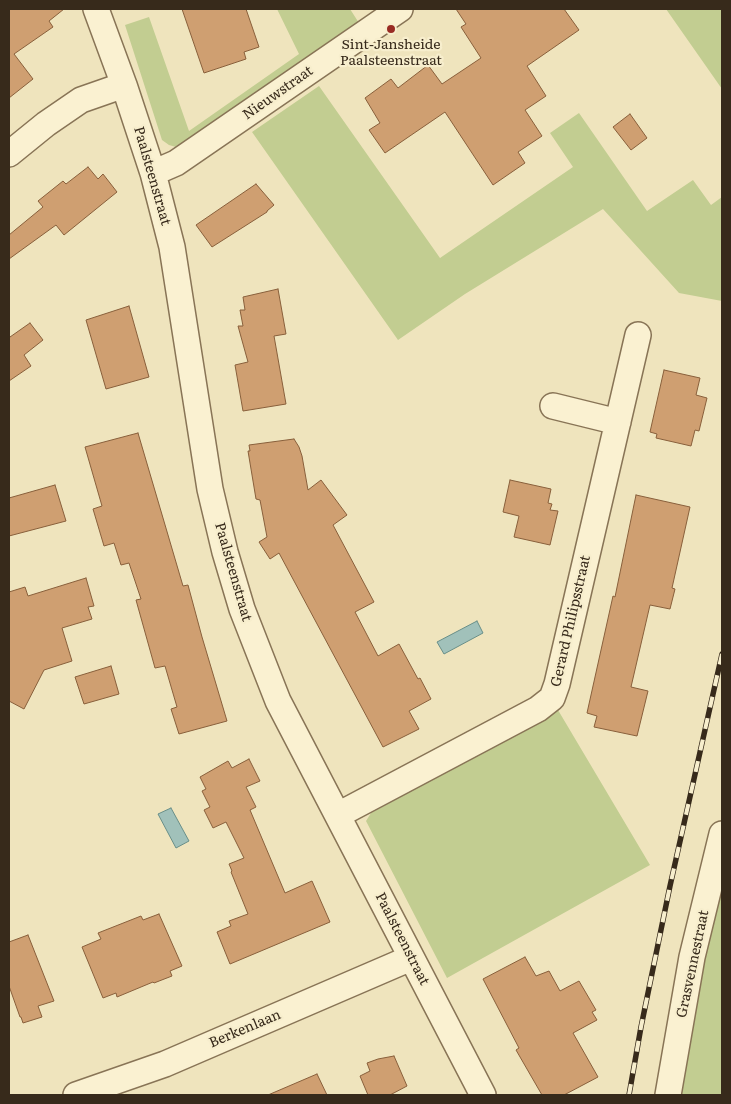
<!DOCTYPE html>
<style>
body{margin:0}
#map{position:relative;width:731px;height:1104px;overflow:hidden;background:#efe4bd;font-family:Literata,serif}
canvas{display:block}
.frame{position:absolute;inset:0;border:10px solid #372a1b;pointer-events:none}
</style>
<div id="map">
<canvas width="731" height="1104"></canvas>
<div class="frame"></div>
</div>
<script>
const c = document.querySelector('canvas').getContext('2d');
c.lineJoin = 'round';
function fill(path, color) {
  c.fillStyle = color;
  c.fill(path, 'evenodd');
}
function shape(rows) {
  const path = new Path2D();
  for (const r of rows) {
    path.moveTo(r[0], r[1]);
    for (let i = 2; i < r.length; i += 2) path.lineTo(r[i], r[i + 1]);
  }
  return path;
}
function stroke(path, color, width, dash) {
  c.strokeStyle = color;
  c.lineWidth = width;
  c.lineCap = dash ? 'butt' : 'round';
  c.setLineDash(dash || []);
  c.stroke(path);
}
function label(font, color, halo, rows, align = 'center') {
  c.font = font + ' Literata,serif';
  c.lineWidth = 4.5;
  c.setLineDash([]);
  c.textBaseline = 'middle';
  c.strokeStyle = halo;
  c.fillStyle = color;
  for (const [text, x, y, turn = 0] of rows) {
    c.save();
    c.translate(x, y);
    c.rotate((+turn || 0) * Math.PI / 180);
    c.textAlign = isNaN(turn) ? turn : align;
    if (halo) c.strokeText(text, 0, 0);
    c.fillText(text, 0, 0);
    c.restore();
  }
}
fill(shape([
 [277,9,350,9,359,23,192,139,176,147,169,145,162,140,125,25,149,17,189,131,299,54],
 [666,9,722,9,722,89],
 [319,86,440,258,573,167,550,133,579,113,647,211,693,180,711,205,722,197,722,301,679,293,603,209,465,294,398,340,252,132],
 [558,710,650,865,447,978,366,821,371,813],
 [722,866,722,1095,679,1095,712,907]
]), '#c2cd91');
const water = shape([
 [477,621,483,633,444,654,437,642,477,621],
 [171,808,189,841,176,848,158,814,171,808]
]);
fill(water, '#a1c1ba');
stroke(water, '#688e88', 1);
const building = shape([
 [9,9,64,9,49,21,53,27,14,54,33,79,9,98,9,9],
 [182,9,246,9,259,47,244,52,246,59,204,73,182,9],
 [456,9,564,9,579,30,527,66,546,96,525,110,542,136,518,152,525,163,493,185,445,112,385,153,369,130,380,123,365,98,391,79,398,88,428,65,442,84,481,58,461,27,466,24,456,9],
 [630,114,647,138,631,150,613,127,630,114],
 [88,167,98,179,103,174,117,192,64,235,56,225,9,259,9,235,43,207,38,201,63,181,66,184,88,167],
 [256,184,274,205,267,211,267,212,212,247,196,225,256,184],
 [278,289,286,334,274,336,286,404,243,411,235,365,248,362,238,326,243,326,240,310,245,310,243,297,278,289],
 [129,306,149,377,106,389,86,320,129,306],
 [30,323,43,340,24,355,31,366,9,381,9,335,10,337,30,323],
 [664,370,700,378,696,395,707,398,699,431,695,430,691,446,656,438,657,434,650,432,664,370],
 [138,433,183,586,188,585,202,637,227,721,179,734,171,709,177,707,165,666,155,668,136,600,141,599,129,563,121,565,114,543,104,546,93,509,102,506,85,447,138,433],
 [294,439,299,447,302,456,308,490,321,480,347,515,333,525,374,602,355,612,378,656,399,644,418,679,420,678,431,699,409,711,419,729,383,747,279,553,270,559,259,542,267,537,260,500,256,499,248,451,250,451,249,445,294,439],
 [510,480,551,489,548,503,552,504,550,510,558,511,550,545,514,537,519,516,503,512,510,480],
 [55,485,66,521,9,536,9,498,55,485],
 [636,495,690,507,672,588,675,589,670,609,650,605,631,687,648,691,637,736,594,727,597,716,587,713,613,596,615,597,636,495],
 [86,578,94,606,88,607,92,619,62,628,72,661,44,670,24,709,9,701,9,592,25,587,28,596,86,578],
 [111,666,119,694,84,704,75,677,111,666],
 [249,759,260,781,246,787,256,807,250,810,285,893,312,881,330,922,230,964,217,932,231,926,229,921,248,914,231,872,232,871,229,864,244,858,226,822,213,828,204,810,210,807,202,791,206,789,200,777,228,761,232,768,249,759],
 [159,914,182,966,170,971,172,976,154,983,153,982,117,997,116,993,103,998,82,947,101,939,98,933,141,916,143,920,159,914],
 [28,935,54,1001,38,1006,42,1017,23,1023,21,1017,20,1017,9,986,9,942,28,935],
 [525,957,536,976,549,971,560,991,579,981,596,1010,592,1012,597,1020,573,1033,598,1077,564,1095,542,1095,516,1050,519,1048,483,979,525,957],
 [394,1056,407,1086,390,1095,368,1095,360,1076,370,1071,367,1063,378,1059,394,1056],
 [317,1074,327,1095,268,1095,317,1074]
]);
fill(building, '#cf9f71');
stroke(building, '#885f3b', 1);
const minor = shape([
 [96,9,124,85,153,173,172,247,210,489,225,552,242,609,278,701,483,1095],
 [9,154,46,124,81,100,124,85],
 [153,173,176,163,400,9],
 [553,406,618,422],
 [338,815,538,709,552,698,557,684,638,335],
 [76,1095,165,1064,411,958],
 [668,1095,692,957,722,834]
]);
stroke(minor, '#887456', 28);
stroke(minor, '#faf1d1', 25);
const rail = shape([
 [629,1095,641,1027,670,886,722,654]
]);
stroke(rail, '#372a1b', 5.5);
stroke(rail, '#f7eecd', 4, [11]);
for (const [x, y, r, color] of [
 [391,29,5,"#992b23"]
]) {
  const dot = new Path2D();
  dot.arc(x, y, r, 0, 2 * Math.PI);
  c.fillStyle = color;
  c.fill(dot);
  stroke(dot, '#f7eecd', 2);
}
label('14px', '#372a1b', '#f7eecd', [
 ["Sint-Jansheide",391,45],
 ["Paalsteenstraat",391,61]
]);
label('14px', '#372a1b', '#f7eecd', [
 ["Nieuwstraat",278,93,-35],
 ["Paalsteenstraat",152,176,74],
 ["Paalsteenstraat",233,572,74],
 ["Gerard Philipsstraat",571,621,-77],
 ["Paalsteenstraat",402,939,63],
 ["Grasvennestraat",693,964,-78],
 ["Berkenlaan",245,1029,-23]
]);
</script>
